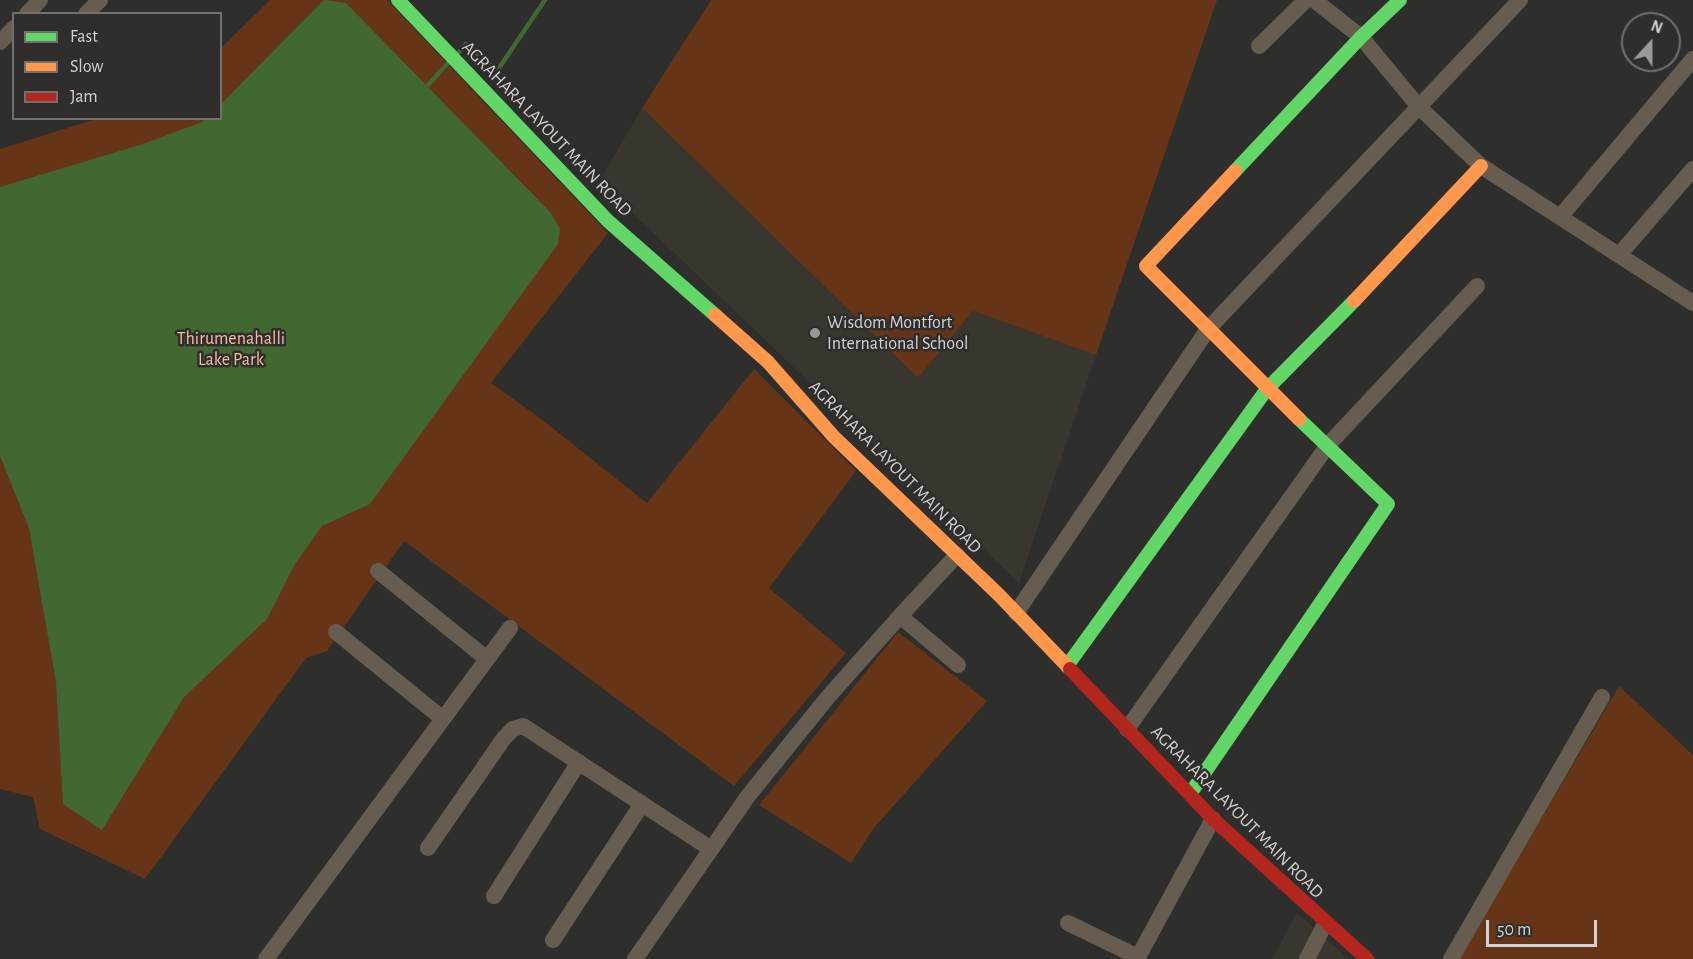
<!DOCTYPE html>
<style>
body{margin:0}
#map{position:relative;width:1693px;height:959px;overflow:hidden;background:#2e2e2d;font-family:"Alegreya Sans",sans-serif}
canvas{display:block}
.legend{position:absolute;left:12px;top:12px;width:210px;height:108px;box-sizing:border-box;background:#2f2e2c;border:2px solid #71706e;margin:0;padding:8px 10px;list-style:none;font-size:18px;color:#d3d2d1}
.legend li{display:flex;align-items:center;gap:12px;height:30px}
.legend b{width:30px;border:2px solid #71706e}
.north{position:absolute;left:1621px;top:12px;width:60px;height:60px;box-sizing:border-box;background:#2f2e2c;border:2px solid #71706e;border-radius:50%;rotate:21deg;font-size:16px;font-weight:700;line-height:24px;text-align:center;color:#d3d2d1}
.north::after{content:'';display:block;margin:auto;width:21px;height:27px;background:#999998;clip-path:polygon(50% 0,100% 100%,50% 72%,0 100%)}
.scale{position:absolute;left:1486px;top:920px;width:111px;height:27px;box-sizing:border-box;border:3px solid #d3d2d1;border-top:0;padding-left:8px;font-size:18px;line-height:21px;white-space:nowrap;color:#d3d2d1;-webkit-text-stroke:4px #2f2e2c;paint-order:stroke}
</style>
<div id="map">
<canvas width="1693" height="959"></canvas>
<ul class="legend">
<li><b style="height:8px;background:#63d668"></b>Fast</li>
<li><b style="height:8px;background:#ff974d"></b>Slow</li>
<li><b style="height:8px;background:#b3261e"></b>Jam</li>
</ul>
<div class="north">N</div>
<div class="scale">50 m</div>
</div>
<script>
const c = document.querySelector('canvas').getContext('2d');
c.lineJoin = 'round';
function fill(path, color) {
  c.fillStyle = color;
  c.fill(path, 'evenodd');
}
function shape(rows) {
  const path = new Path2D();
  for (const r of rows) {
    path.moveTo(r[0], r[1]);
    for (let i = 2; i < r.length; i += 2) path.lineTo(r[i], r[i + 1]);
  }
  return path;
}
function stroke(path, color, width, dash) {
  c.strokeStyle = color;
  c.lineWidth = width;
  c.lineCap = dash ? 'butt' : 'round';
  c.setLineDash(dash || []);
  c.stroke(path);
}
function label(font, color, halo, rows, align = 'center') {
  c.font = font + ' "Alegreya Sans",sans-serif';
  c.lineWidth = 5;
  c.setLineDash([]);
  c.textBaseline = 'middle';
  c.strokeStyle = halo;
  c.fillStyle = color;
  for (const [text, x, y, turn = 0] of rows) {
    c.save();
    c.translate(x, y);
    c.rotate((+turn || 0) * Math.PI / 180);
    c.textAlign = isNaN(turn) ? turn : align;
    if (halo) c.strokeText(text, 0, 0);
    c.fillText(text, 0, 0);
    c.restore();
  }
}
fill(shape([
 [642,108,918,378,973,311,1096,355,1019,583,599,181],
 [1297,913,1349,959,1272,959]
]), '#39362f');
fill(shape([
 [270,0,387,0,608,233,491,383,540,418,647,503,754,369,856,471,769,588,846,653,734,786,404,541,327,651,306,658,145,879,40,829,33,797,0,789,0,149,96,119,220,118,221,48],
 [711,0,1217,0,1096,355,973,311,918,378,642,108],
 [898,632,987,701,873,829,851,863,759,805],
 [1619,686,1693,755,1693,959,1459,959]
]), '#663416');
fill(shape([
 [324,0,346,3,550,212,560,229,558,244,370,504,322,526,295,564,267,619,184,697,102,830,63,804,56,682,29,528,0,456,0,187,143,144,202,122,206,119,220,118,221,104]
]), '#426832');
stroke(shape([
 [458,53,466,44,497,71,545,0],
 [427,86,450,61]
]), '#426832', 4.5);
stroke(shape([
 [1314,0,1361,37,1419,107,1481,166,1693,303],
 [27,14,40,0],
 [86,14,100,0],
 [0,42,14,28],
 [1259,46,1306,0],
 [1560,217,1693,59],
 [1619,255,1693,169],
 [957,555,900,616,958,665],
 [378,571,487,659],
 [1016,613,1208,329,1520,0],
 [336,632,443,719],
 [1127,729,1328,445,1477,286],
 [428,848,504,738,513,729,523,726,711,849],
 [494,896,579,762],
 [1068,923,1138,957],
 [553,940,642,804],
 [266,959,510,628],
 [635,959,748,796,828,697,900,616],
 [1137,959,1213,819],
 [1307,959,1325,924],
 [1451,959,1602,697]
]), '#665c50', 16);
stroke(shape([
 [398,0,608,221,715,315],
 [1235,171,1361,37,1400,0],
 [1067,666,1267,389,1354,301],
 [1190,794,1388,504,1299,419]
]), '#63d668', 14);
stroke(shape([
 [1235,171,1146,266,1299,419],
 [1354,301,1481,166],
 [715,315,768,362,834,437,999,595,1070,669]
]), '#ff974d', 14);
stroke(shape([
 [1070,669,1213,819,1367,959]
]), '#b3261e', 14);
for (const [x, y, r, color] of [
 [815,333,6,"#999998"]
]) {
  const dot = new Path2D();
  dot.arc(x, y, r, 0, 2 * Math.PI);
  c.fillStyle = color;
  c.fill(dot);
  stroke(dot, '#2f2e2c', 2);
}
label('18px', '#d3d2d1', '#2f2e2c', [
 ["AGRAHARA LAYOUT MAIN ROAD",547,129,46],
 ["AGRAHARA LAYOUT MAIN ROAD",895,467,45],
 ["AGRAHARA LAYOUT MAIN ROAD",1237,812,45]
]);
label('18px', '#d3d2d1', '#2f2e2c', [
 ["Wisdom Montfort",827,323],
 ["International School",827,344]
], 'left');
label('18px', '#f5bb9d', '#2f2e2c', [
 ["Thirumenahalli",231,339],
 ["Lake Park",231,360]
]);
</script>
